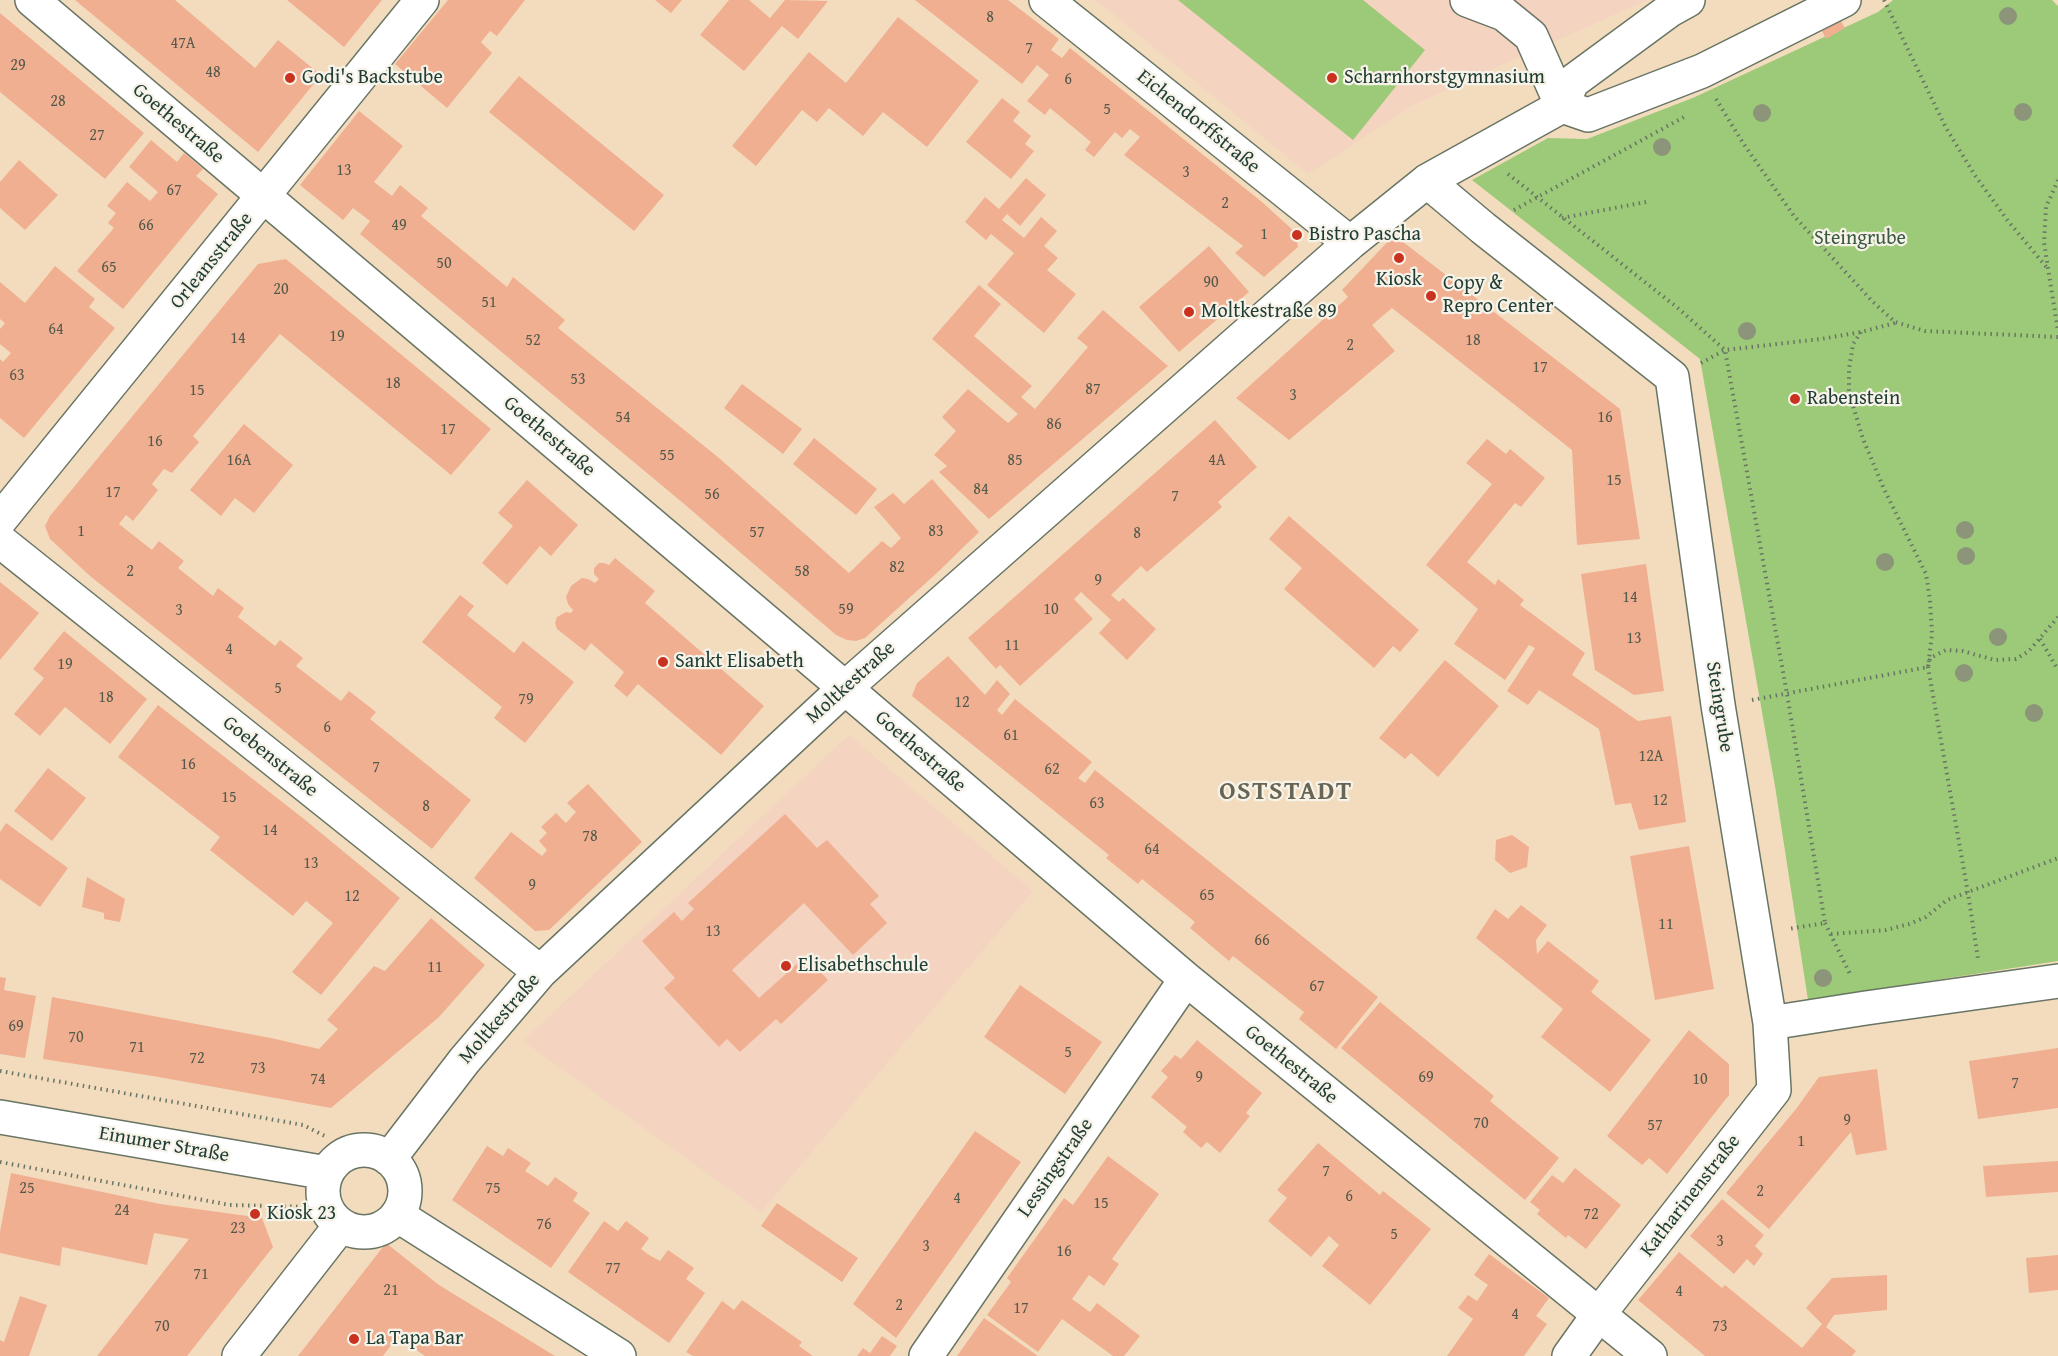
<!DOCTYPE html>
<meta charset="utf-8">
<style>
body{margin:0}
canvas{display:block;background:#f2dcbd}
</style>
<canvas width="2058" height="1356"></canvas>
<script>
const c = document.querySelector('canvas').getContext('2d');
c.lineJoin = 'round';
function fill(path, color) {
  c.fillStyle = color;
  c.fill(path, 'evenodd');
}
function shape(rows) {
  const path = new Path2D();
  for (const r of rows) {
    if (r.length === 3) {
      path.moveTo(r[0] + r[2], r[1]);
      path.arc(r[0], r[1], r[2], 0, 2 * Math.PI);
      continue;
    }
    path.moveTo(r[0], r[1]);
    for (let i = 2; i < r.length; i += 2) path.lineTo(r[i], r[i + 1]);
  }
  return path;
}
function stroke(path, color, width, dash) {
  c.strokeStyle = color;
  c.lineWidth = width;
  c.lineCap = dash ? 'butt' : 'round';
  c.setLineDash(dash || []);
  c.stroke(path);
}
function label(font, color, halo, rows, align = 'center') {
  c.font = font + ' "Gentium Book Plus",serif';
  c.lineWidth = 4.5;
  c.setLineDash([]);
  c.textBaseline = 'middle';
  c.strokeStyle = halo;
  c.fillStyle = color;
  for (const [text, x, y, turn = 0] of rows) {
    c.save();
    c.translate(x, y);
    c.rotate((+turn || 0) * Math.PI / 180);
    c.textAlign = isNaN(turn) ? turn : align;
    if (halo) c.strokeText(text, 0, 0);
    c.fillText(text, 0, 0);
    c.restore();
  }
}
fill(shape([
 [1096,0,1647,0,1411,106,1308,174],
 [849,735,1033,891,761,1212,523,1041]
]), '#f4d3c0');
fill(shape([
 [1178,0,1363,0,1425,50,1353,140],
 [1893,0,2052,0,2058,6,2058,961,1808,1000,1775,786,1700,359,1472,180,1548,138,1587,139,1695,97,1878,12]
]), '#9cca78');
fill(shape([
 [75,0,175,0,255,68,278,40,321,75,258,152],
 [287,0,382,0,344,47],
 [448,0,525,0,497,36,490,31,481,42,492,53,447,108,395,64],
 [655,0,682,0,671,13],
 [729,0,749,0,770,18,785,0,828,1,798,39,782,26,744,71,700,35],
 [915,0,1008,0,1059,39,1051,50,1062,58,1070,48,1262,202,1295,232,1298,247,1264,277,1235,253,1243,246,1124,155,1140,137,1130,129,1122,138,1115,132,1094,157,1085,150,1091,142,1050,108,1045,115,1027,101,1049,75,1037,65,1022,84],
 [0,13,144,133,105,179,0,92],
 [898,17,979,81,927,147,883,112,863,136,829,108,817,122,802,110,756,166,732,146,809,52,846,83],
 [1841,21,1845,28,1826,39,1822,31],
 [519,76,664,195,634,231,489,112],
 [1002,98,1020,112,1013,121,1031,136,1025,144,1034,151,1011,179,966,142],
 [359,111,403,146,374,182,392,196,400,185,428,208,421,216,507,287,513,277,565,320,558,328,719,458,849,573,882,541,891,548,901,538,874,507,893,493,904,504,932,479,979,532,939,571,865,638,856,641,847,640,836,635,683,503,360,234,370,221,353,208,343,220,300,185],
 [151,140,177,162,184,153,203,169,196,176,218,194,123,309,77,271,114,228,108,223,116,213,107,206,127,182,150,201,158,192,129,167],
 [19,160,58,195,25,230,0,208,0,182],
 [1026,178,1046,195,1020,226,1007,214,1002,220,1024,238,1041,217,1057,231,1044,246,1058,258,1047,270,1076,294,1044,333,987,285,1014,253,991,234,986,240,965,222,985,197,999,209],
 [1394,235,1620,409,1640,539,1577,545,1572,450,1392,308,1372,325,1395,351,1289,440,1236,398,1348,297,1342,290],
 [1209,246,1249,292,1179,352,1139,307],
 [286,259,491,429,451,475,280,334,193,436,199,442,172,473,164,469,152,484,158,490,133,521,126,515,119,524,152,550,159,541,184,561,178,568,213,596,218,588,244,608,238,617,275,646,280,640,303,658,296,666,341,701,349,691,376,712,370,719,471,800,432,849,90,576,50,539,45,526,50,516,258,264],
 [55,266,95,299,89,307,115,328,24,438,0,418,0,359,3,362,11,353,0,344,0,329,5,323,0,319,0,282,25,303],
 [979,285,1001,304,974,336,1032,386,1021,397,1035,409,1088,347,1077,338,1103,310,1168,366,989,519,939,472,947,466,934,455,956,431,942,417,968,389,1008,423,1018,414,932,339],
 [742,384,802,429,783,454,724,408],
 [1215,420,1257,467,1218,502,1222,507,1147,572,1141,566,1111,595,1119,602,1123,598,1156,629,1127,660,1099,633,1111,620,1081,592,1074,599,1093,619,1056,653,1020,686,1000,665,996,669,968,638],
 [244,424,293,465,254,513,235,498,221,516,190,490],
 [814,438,877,489,856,515,793,464],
 [1487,439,1506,454,1510,449,1545,478,1521,507,1515,503,1467,562,1495,585,1498,579,1524,600,1520,605,1585,653,1572,675,1638,721,1671,716,1686,822,1639,830,1631,803,1615,805,1599,729,1539,690,1528,705,1507,691,1535,648,1529,645,1505,680,1454,644,1478,609,1426,565,1492,484,1466,463],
 [527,480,578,525,551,556,540,546,507,585,482,563,513,526,498,513],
 [1289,516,1419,630,1400,652,1393,646,1374,668,1284,589,1302,568,1269,539],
 [615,558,655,591,645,603,764,706,721,755,638,684,627,697,614,686,624,672,591,643,585,651,557,629,555,623,557,617,566,612,571,613,573,610,568,604,566,597,571,586,582,578,588,579,595,583,599,579,594,574,594,568,599,563,604,563,609,565],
 [1646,564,1664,691,1634,695,1595,670,1581,574],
 [0,582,39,613,0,660],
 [460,595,474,606,467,615,514,653,523,641,574,682,525,743,494,718,502,707,422,642],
 [64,631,147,699,110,744,65,707,40,736,14,714,44,678,33,669],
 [948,656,985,695,997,680,1010,694,997,710,1002,715,1015,699,1092,762,1078,778,1085,783,1095,770,1378,997,1336,1049,1299,1019,1304,1012,1233,956,1229,961,1190,928,1195,922,1142,879,1138,884,1106,858,1109,855,912,696,917,683],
 [1445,660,1499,706,1438,777,1411,753,1405,759,1379,738],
 [158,705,304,819,400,898,321,995,292,972,333,923,306,901,293,916,210,850,220,837,118,757],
 [48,768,86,798,52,841,14,811],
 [588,784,642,842,549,930,535,931,474,878,511,832,542,856,547,850,539,841,547,833,541,827,556,813,566,823,576,812,567,803],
 [785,814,817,848,827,840,879,896,870,904,887,923,853,955,804,903,732,970,759,998,806,956,828,980,781,1024,776,1019,740,1052,727,1039,719,1047,664,988,675,978,642,941,674,912,682,921,694,909,688,903],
 [6,823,68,868,40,907,0,879,0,832],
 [1512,835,1529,847,1527,867,1510,873,1495,860,1496,840],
 [1689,846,1714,989,1655,1000,1630,856],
 [87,877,125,899,120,922,104,919,104,913,82,907],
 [1521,905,1547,925,1536,940,1537,954,1548,941,1599,981,1591,992,1651,1040,1610,1092,1541,1037,1563,1009,1476,938,1495,909,1508,919],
 [431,918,485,965,439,1017,331,1108,153,1076,43,1059,52,997,271,1038,319,1049,338,1029,327,1020,374,966,385,971],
 [0,977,6,978,4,990,36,996,25,1058,0,1054],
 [1020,985,1102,1042,1065,1094,984,1037],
 [1380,1002,1494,1096,1490,1101,1559,1158,1525,1200,1341,1048],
 [1689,1030,1729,1064,1729,1095,1667,1174,1649,1158,1642,1165,1607,1136],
 [1197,1040,1262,1093,1246,1113,1250,1116,1220,1153,1207,1142,1201,1148,1183,1132,1187,1127,1151,1097,1168,1077,1161,1071,1175,1055,1181,1059],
 [2058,1048,2058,1108,1978,1119,1969,1061],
 [1877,1069,1887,1150,1856,1155,1851,1132,1769,1229,1726,1193,1796,1109,1819,1077],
 [975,1131,1021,1162,896,1338,853,1304],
 [1318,1143,1380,1195,1383,1191,1431,1229,1370,1305,1322,1266,1339,1245,1329,1236,1311,1257,1268,1221,1287,1198,1277,1190],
 [487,1146,503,1156,508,1148,531,1163,525,1171,548,1186,555,1177,578,1193,573,1201,590,1213,551,1268,452,1200],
 [1108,1156,1159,1194,1112,1259,1119,1264,1104,1286,1089,1275,1072,1299,1090,1312,1097,1303,1140,1336,1124,1356,1113,1356,1062,1319,1038,1352,987,1315,1011,1282,1007,1278,1064,1198,1073,1205],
 [2058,1161,2058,1192,1986,1197,1983,1166],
 [1575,1168,1621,1205,1586,1249,1568,1235,1566,1238,1537,1214,1540,1210,1530,1202,1552,1175,1563,1183],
 [11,1173,160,1204,262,1218,273,1247,187,1356,97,1356,189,1239,154,1233,147,1265,62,1247,60,1266,0,1253,0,1232],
 [1722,1199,1764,1235,1755,1246,1763,1254,1754,1266,1747,1259,1734,1274,1690,1236],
 [777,1203,858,1258,842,1282,761,1226],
 [604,1221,618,1231,626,1221,649,1238,641,1249,649,1255,660,1261,668,1250,694,1268,686,1279,705,1293,669,1343,568,1272],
 [386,1243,439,1285,555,1356,425,1356,397,1337,383,1356,298,1356],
 [1679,1252,1722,1288,1725,1285,1802,1348,1822,1324,1806,1308,1832,1278,1887,1275,1887,1310,1834,1315,1826,1327,1856,1351,1852,1356,1705,1356,1638,1300],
 [1489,1254,1549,1298,1536,1316,1547,1324,1524,1356,1447,1356,1473,1319,1458,1308,1468,1295,1477,1301,1488,1285,1474,1275],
 [2058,1255,2058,1290,2029,1293,2026,1258],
 [20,1296,47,1305,29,1356,0,1356,0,1340,4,1342],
 [742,1300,802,1342,799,1346,813,1356,693,1356,686,1352,722,1301,734,1310],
 [984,1318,1038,1356,957,1356],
 [882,1336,897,1346,890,1356,857,1356,863,1348,870,1353]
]), '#f1af91');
const minor = shape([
 [32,0,845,688,1186,979,1650,1356],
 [1046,0,1350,243],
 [1467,0,1504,14,1531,36,1562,106],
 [1562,106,1588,115,1702,71,1844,0],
 [1427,181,1483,228,1672,377,1718,705,1770,1023,1774,1090,1599,1314,1569,1356],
 [0,520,422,0],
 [0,541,540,972],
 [1770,1023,1866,1008,2058,981],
 [0,1117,327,1173],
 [364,1191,41],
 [389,1159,464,1061,540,972,845,688,1350,243,1427,181,1562,106,1572,82,1670,10,1688,0],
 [397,1215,619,1356],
 [239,1356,341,1225],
 [926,1356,1186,979]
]);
stroke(minor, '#697564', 36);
stroke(shape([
 [1884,0,1946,128,1974,174,2008,221,2048,269],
 [1716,99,1743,143,1794,216,1873,302,1895,322,1925,331,2058,337],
 [1508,174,1679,309,1725,350,1787,694,1825,923,1788,929],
 [2058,180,2046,207,2044,243,2058,331],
 [1514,210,1684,117],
 [1562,218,1646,202],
 [1861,332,1853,344,1849,369,1849,392,1863,439,1884,489,1926,574,1930,600,1932,634,1928,667,1968,893,1978,959],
 [1701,363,1725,350,1821,339,1861,332,1895,323],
 [2040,639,2058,670],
 [1752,700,1928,667,1930,658,1946,650,1962,651,1995,660,2016,659,2029,651,2058,617],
 [1825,923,1851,976],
 [1831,934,1886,930,1909,924,1926,917,1947,900,2058,858],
 [0,1071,303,1125,327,1137],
 [0,1162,230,1205,310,1207]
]), '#697564', 4, [1.5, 4.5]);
stroke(minor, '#fff', 33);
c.fillStyle = '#8c9479';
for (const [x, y] of [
 [2008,16],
 [2023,112],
 [1762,113],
 [1662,147],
 [1747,331],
 [1965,530],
 [1966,556],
 [1885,562],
 [1998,637],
 [1964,673],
 [2034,713],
 [1823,978]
]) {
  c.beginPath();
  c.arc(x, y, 9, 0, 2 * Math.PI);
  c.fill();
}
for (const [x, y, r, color] of [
 [290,78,6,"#c8321e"],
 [1332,78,6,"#c8321e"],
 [1297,235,6,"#c8321e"],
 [1399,258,6,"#c8321e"],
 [1431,296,6,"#c8321e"],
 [1189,312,6,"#c8321e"],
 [1795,399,6,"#c8321e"],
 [663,662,6,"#c8321e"],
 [786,966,6,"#c8321e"],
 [255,1214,6,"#c8321e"],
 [354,1339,6,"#c8321e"]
]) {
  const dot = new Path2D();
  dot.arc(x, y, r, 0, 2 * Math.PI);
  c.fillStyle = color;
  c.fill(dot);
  stroke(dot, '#f7f3e8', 2);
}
label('16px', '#545a4b', null, [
 ["8",990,18],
 ["47A",183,44],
 ["7",1029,49],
 ["29",18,66],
 ["48",213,73],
 ["6",1068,80],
 ["28",58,102],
 ["5",1107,110],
 ["27",97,136],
 ["13",344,171],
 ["3",1186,173],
 ["67",174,191],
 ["2",1225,204],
 ["66",146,226],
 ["49",399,226],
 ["1",1264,235],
 ["50",444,264],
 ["65",109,268],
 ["90",1211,283],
 ["20",281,290],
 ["51",489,303],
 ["64",56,330],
 ["19",337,337],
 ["14",238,339],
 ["52",533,341],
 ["18",1473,341],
 ["2",1350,346],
 ["17",1540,368],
 ["63",17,376],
 ["53",578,380],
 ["18",393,384],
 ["87",1093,390],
 ["15",197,391],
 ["3",1293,396],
 ["54",623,418],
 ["16",1605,418],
 ["86",1054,425],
 ["17",448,430],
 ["16",155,442],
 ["55",667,456],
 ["16A",239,461],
 ["85",1015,461],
 ["4A",1217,461],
 ["15",1614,481],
 ["84",981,490],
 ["17",113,493],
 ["56",712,495],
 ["7",1175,497],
 ["1",81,532],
 ["83",936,532],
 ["57",757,533],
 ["8",1137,534],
 ["82",897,568],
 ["2",130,572],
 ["58",802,572],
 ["9",1098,581],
 ["14",1630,598],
 ["59",846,610],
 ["10",1051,610],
 ["3",179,611],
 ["13",1634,639],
 ["11",1012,646],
 ["4",229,650],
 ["19",65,665],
 ["5",278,689],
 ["18",106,698],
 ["79",526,700],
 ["12",962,703],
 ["6",327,728],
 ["61",1011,736],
 ["12A",1651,757],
 ["16",188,765],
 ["7",376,768],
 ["62",1052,770],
 ["15",229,798],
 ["12",1660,801],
 ["63",1097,804],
 ["8",426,807],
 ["14",270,831],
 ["78",590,837],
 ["64",1152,850],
 ["13",311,864],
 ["9",532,886],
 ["65",1207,896],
 ["12",352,897],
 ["11",1666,925],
 ["13",713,932],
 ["66",1262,941],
 ["11",435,968],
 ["67",1317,987],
 ["69",16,1027],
 ["70",76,1038],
 ["71",137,1048],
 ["5",1068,1053],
 ["72",197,1059],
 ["73",258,1069],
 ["9",1199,1078],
 ["69",1426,1078],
 ["74",318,1080],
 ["10",1700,1080],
 ["7",2015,1084],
 ["9",1847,1121],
 ["70",1481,1124],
 ["57",1655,1126],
 ["1",1801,1142],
 ["7",1326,1172],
 ["25",27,1189],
 ["75",493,1189],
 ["2",1760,1192],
 ["6",1349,1197],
 ["4",957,1199],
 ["15",1101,1204],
 ["24",122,1211],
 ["72",1591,1215],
 ["76",544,1225],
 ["23",238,1229],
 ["5",1394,1235],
 ["3",1720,1242],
 ["3",926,1247],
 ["16",1064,1252],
 ["77",613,1269],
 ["71",201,1275],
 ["21",391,1291],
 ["4",1679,1292],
 ["2",899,1306],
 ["17",1021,1309],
 ["4",1515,1315],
 ["70",162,1327],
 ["73",1720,1327]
]);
label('20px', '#1f3d34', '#f7f3e8', [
 ["Godi's Backstube",302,78],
 ["Scharnhorstgymnasium",1344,78],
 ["Bistro Pascha",1309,235],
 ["Kiosk",1399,280,"center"],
 ["Copy &",1443,284],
 ["Repro Center",1443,307],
 ["Moltkestraße 89",1201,312],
 ["Rabenstein",1807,399],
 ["Sankt Elisabeth",675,662],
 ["Elisabethschule",798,966],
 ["Kiosk 23",267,1214],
 ["La Tapa Bar",366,1339]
], 'left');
label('20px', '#1f3d34', '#f7f3e8', [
 ["Eichendorffstraße",1198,122,39],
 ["Goethestraße",178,124,40],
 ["Orleansstraße",212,261,-51],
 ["Goethestraße",549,437,40],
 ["Moltkestraße",851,683,-42],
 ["Steingrube",1719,707,81],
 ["Goethestraße",920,752,41],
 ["Goebenstraße",270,757,39],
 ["Moltkestraße",500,1019,-49],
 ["Goethestraße",1291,1065,39],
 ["Einumer Straße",164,1145,10],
 ["Lessingstraße",1056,1168,-55],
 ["Katharinenstraße",1691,1196,-52]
]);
label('20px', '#385942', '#f7f3e8', [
 ["Steingrube",1860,239]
]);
c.letterSpacing = '1.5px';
label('bold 26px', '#686555', '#f7f3e8', [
 ["OSTSTADT",1286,792]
]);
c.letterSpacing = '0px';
</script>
